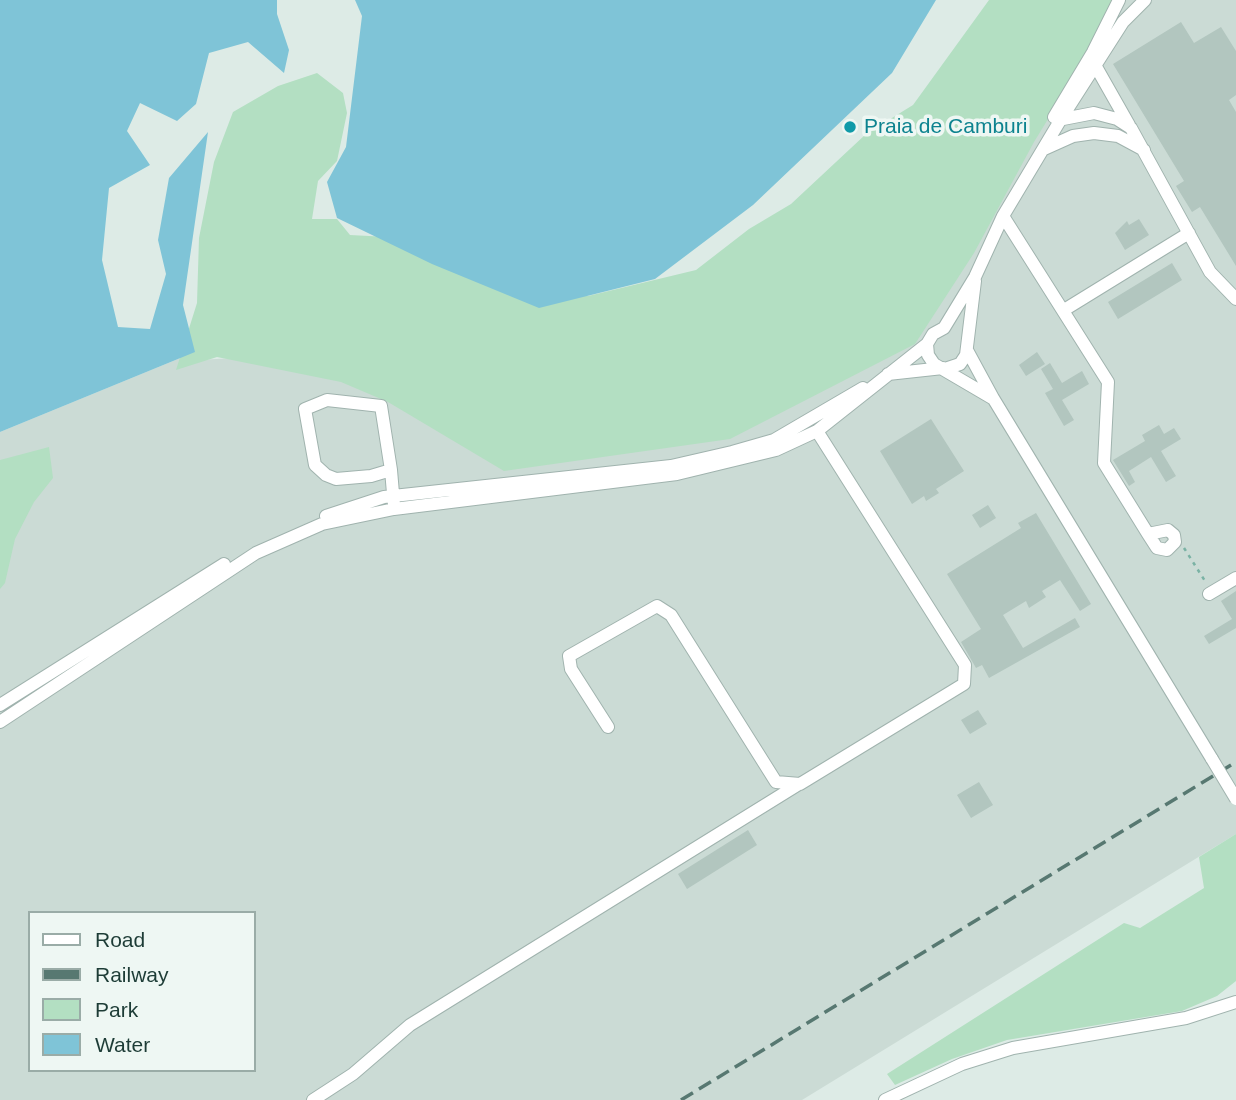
<!DOCTYPE html>
<style>
body{margin:0}
#map{position:relative;width:1236px;height:1100px;overflow:hidden;background:#ddebe6;font-family:Helvetica,sans-serif}
canvas{display:block}
.legend{position:absolute;left:28px;top:911px;width:228px;height:161px;box-sizing:border-box;background:#eef7f3;border:2px solid #9aaca7;margin:0;padding:9px 12px;list-style:none;font-size:21px;color:#1d3c36}
.legend li{display:flex;align-items:center;gap:14px;height:35px}
.legend b{width:35px;border:2px solid #9aaca7}
</style>
<div id="map">
<canvas width="1236" height="1100"></canvas>
<ul class="legend">
<li><b style="height:9px;background:#fff"></b>Road</li>
<li><b style="height:9px;background:#577871"></b>Railway</li>
<li><b style="height:19px;background:#b3dfc2"></b>Park</li>
<li><b style="height:19px;background:#7fc4d7"></b>Water</li>
</ul>
</div>
<script>
const c = document.querySelector('canvas').getContext('2d');
c.lineJoin = 'round';
function fill(path, color) {
  c.fillStyle = color;
  c.fill(path, 'evenodd');
}
function shape(rows) {
  const path = new Path2D();
  for (const r of rows) {
    path.moveTo(r[0], r[1]);
    for (let i = 2; i < r.length; i += 2) path.lineTo(r[i], r[i + 1]);
  }
  return path;
}
function stroke(path, color, width, dash) {
  c.strokeStyle = color;
  c.lineWidth = width;
  c.lineCap = dash ? 'butt' : 'round';
  c.setLineDash(dash || []);
  c.stroke(path);
}
function label(font, color, halo, rows, align = 'center') {
  c.font = font + ' Helvetica,sans-serif';
  c.lineWidth = 7;
  c.setLineDash([]);
  c.textBaseline = 'middle';
  c.strokeStyle = halo;
  c.fillStyle = color;
  for (const [text, x, y, turn = 0] of rows) {
    c.save();
    c.translate(x, y);
    c.rotate((+turn || 0) * Math.PI / 180);
    c.textAlign = isNaN(turn) ? turn : align;
    if (halo) c.strokeText(text, 0, 0);
    c.fillText(text, 0, 0);
    c.restore();
  }
}
fill(shape([
 [1113,0,1236,0,1236,834,802,1100,0,1100,0,432,195,352,197,360,274,356,471,430],
 [30,913,254,913,254,1070,30,1070]
]), '#cbdbd5');
fill(shape([
 [989,0,1121,0,1034,142,974,253,915,344,730,439,504,471,388,402,341,382,217,357,176,370,197,303,199,238,214,162,233,112,278,86,317,73,343,93,347,113,337,161,318,181,312,219,337,219,350,235,388,237,540,296,588,296,696,270,749,229,791,204,866,134,913,105],
 [49,447,53,478,34,502,15,539,5,583,0,589,0,460],
 [1236,834,1236,981,1217,996,1182,1011,1007,1040,952,1059,895,1085,887,1074,1124,923,1140,928,1204,888,1199,857]
]), '#b3dfc2');
fill(shape([
 [0,0,277,0,277,14,289,50,284,73,248,42,209,53,196,104,177,121,140,103,127,131,150,165,109,188,102,260,118,327,150,329,166,274,158,240,169,178,208,132,183,305,195,352,0,432],
 [355,0,936,0,892,73,753,205,655,279,539,308,432,264,337,218,327,182,346,147,362,16]
]), '#7fc4d7');
fill(shape([
 [1181,22,1194,43,1221,27,1236,51,1236,95,1229,100,1236,112,1236,266,1200,207,1192,212,1176,186,1184,181,1113,64],
 [1139,219,1149,235,1125,250,1115,233,1127,221,1129,225],
 [1172,263,1182,280,1118,319,1108,302],
 [1037,352,1045,364,1026,376,1019,365],
 [1050,363,1062,383,1082,371,1089,384,1062,400,1074,420,1064,426,1045,393,1053,389,1041,369],
 [931,419,964,471,936,489,939,493,926,501,924,496,912,504,880,451],
 [1159,425,1164,434,1174,428,1181,439,1161,451,1176,476,1166,482,1151,457,1129,471,1135,482,1129,486,1113,460,1145,441,1142,435],
 [988,505,996,518,980,528,972,515],
 [1036,513,1091,604,1080,611,1060,580,1042,591,1046,597,1029,608,1026,601,1003,615,1023,648,1075,618,1080,627,989,678,982,665,976,668,961,642,981,629,947,574,1021,528,1018,523],
 [1236,591,1236,628,1209,644,1204,636,1232,619,1221,601],
 [978,710,987,724,970,734,961,720],
 [979,782,993,805,971,818,957,795],
 [748,830,757,845,687,889,678,874]
]), '#b2c6bf');
const minor = shape([
 [1095,65,1129,125],
 [1054,117,1093,52,1119,0],
 [1058,120,1094,113,1117,119,1131,128,1210,272,1236,299],
 [1044,149,1073,136,1094,133,1118,136,1144,150],
 [1003,216,1108,382,1104,463,1148,534,1157,548,1167,550,1175,542,1174,535,1168,530,1148,534],
 [1064,310,1189,233],
 [927,344,928,355,934,364,992,398],
 [967,350,993,398,1212,759],
 [945,369,960,364,966,355,975,281],
 [888,374,943,368],
 [391,470,371,476,336,479,326,475,315,465,305,409,327,400,381,406,391,470,394,505],
 [326,516,384,497,671,466,732,452,774,440,863,388],
 [1209,594,1236,578],
 [0,705,224,564],
 [0,722,256,553,322,524,394,509,677,474,776,450,817,431,927,344,933,334,944,328,975,277,1003,216,1061,119,1123,22,1145,0],
 [608,727,571,669,569,656,657,606,671,615,776,782,800,784,964,684,965,665,817,431],
 [313,1100,353,1074,410,1025,799,784],
 [885,1100,962,1064,1013,1048,1186,1018,1236,1002]
]);
stroke(minor, '#a0b3ae', 14);
stroke(shape([
 [1184,548,1205,581]
]), '#7ab2a4', 2.5, [3.5, 5]);
stroke(minor, '#fff', 12);
stroke(shape([
 [681,1100,1236,762]
]), '#577871', 3.5, [14, 7]);
const minorBridge = shape([
 [1212,759,1236,799]
]);
stroke(minorBridge, '#a0b3ae', 14, []);
stroke(minorBridge, '#fff', 12);
for (const [x, y, r, color] of [
 [850,127,7,"#0f9aa8"]
]) {
  const dot = new Path2D();
  dot.arc(x, y, r, 0, 2 * Math.PI);
  c.fillStyle = color;
  c.fill(dot);
  stroke(dot, '#eef7f3', 2.5);
}
label('21px', '#0d838f', '#eef7f3', [
 ["Praia de Camburi",864,127]
], 'left');
</script>
